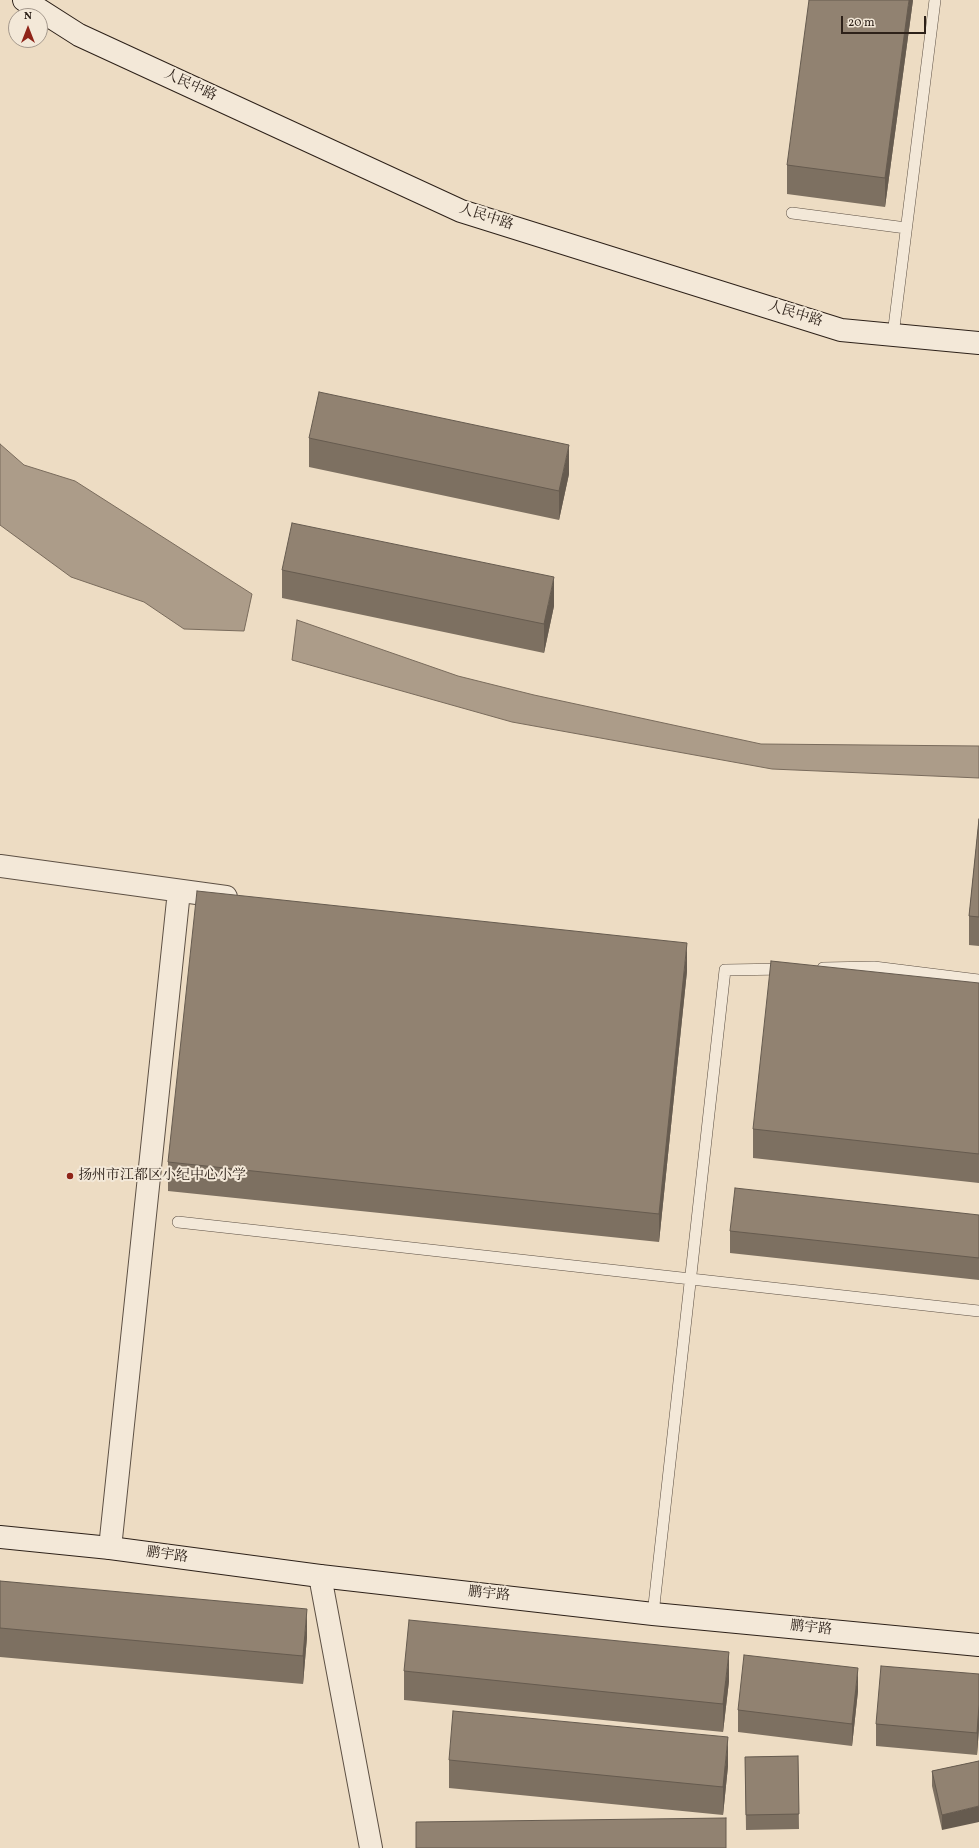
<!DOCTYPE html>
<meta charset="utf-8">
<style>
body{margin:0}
#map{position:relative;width:979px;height:1848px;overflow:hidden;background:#eddcc3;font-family:Vollkorn,serif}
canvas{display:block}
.north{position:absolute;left:8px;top:8px;width:40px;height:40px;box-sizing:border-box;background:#f3e8d8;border:1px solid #a4988c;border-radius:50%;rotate:0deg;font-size:11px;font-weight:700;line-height:16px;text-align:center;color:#2d2119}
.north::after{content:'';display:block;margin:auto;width:14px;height:18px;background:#8f2418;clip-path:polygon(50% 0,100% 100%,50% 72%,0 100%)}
.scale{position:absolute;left:841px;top:16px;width:85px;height:18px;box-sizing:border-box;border:2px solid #2d2119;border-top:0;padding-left:5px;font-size:12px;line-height:14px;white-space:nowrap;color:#2d2119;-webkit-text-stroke:3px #f3e8d8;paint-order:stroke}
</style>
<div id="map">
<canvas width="979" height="1848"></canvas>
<div class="north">N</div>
<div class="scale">20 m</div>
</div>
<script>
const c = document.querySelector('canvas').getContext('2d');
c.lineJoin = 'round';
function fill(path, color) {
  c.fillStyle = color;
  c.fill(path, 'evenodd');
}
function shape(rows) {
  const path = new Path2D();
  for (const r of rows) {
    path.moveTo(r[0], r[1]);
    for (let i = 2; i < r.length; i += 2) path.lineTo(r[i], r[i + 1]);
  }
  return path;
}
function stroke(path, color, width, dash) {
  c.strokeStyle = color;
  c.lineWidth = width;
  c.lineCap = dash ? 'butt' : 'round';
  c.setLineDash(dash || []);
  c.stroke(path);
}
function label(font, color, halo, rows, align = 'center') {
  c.font = font + ' Vollkorn,"Noto Serif SC",serif';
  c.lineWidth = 4;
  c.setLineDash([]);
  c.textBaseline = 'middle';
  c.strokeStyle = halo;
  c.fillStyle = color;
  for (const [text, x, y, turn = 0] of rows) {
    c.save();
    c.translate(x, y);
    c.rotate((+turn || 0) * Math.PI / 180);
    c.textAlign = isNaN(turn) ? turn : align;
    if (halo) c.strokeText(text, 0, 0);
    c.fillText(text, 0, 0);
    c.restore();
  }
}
const water = shape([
 [0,444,24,465,75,481,252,594,244,631,184,629,144,602,71,577,0,525,0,444],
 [297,620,458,676,534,695,761,744,979,746,979,778,772,769,512,722,292,660,297,620]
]);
fill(water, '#ac9c89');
stroke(water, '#796b5c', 1);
const lane = shape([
 [792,213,906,228],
 [893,335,935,0],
 [823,968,874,967,979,980],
 [178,1222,979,1311],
 [653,1614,725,970,786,969]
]);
const street = shape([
 [0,866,226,897],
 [110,1548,179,891],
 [320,1576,371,1848]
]);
const secondary = shape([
 [24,0,79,35,461,211,841,330,979,343],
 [0,1537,110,1548,320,1576,653,1614,979,1645]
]);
stroke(lane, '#5d5044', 12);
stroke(street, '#5d5044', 24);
stroke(secondary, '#2d2119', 24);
stroke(lane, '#f3e8d8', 11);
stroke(street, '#f3e8d8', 22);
stroke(secondary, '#f3e8d8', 22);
fill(shape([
 [913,0,885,207,787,194,787,165],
 [309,438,569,474,559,520,309,467],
 [282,570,554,606,544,653,282,598],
 [979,819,979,946,969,945,969,916],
 [687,971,659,1242,168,1191,168,1162],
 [979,983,979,1183,753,1158,753,1129],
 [979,1215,979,1280,730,1253,730,1231],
 [0,1581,307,1637,303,1684,0,1657],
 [404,1671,729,1681,723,1732,404,1700],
 [979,1674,979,1728,977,1755,876,1746,876,1724],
 [858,1691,852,1746,738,1732,738,1710],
 [798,1756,799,1829,746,1830,745,1757],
 [449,1760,728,1766,723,1815,449,1788],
 [979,1761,942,1830,932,1786,932,1771]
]), '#7d7061');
fill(shape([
 [909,0,913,0,885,207,885,178],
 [569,445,569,474,559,520,559,491],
 [554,577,554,606,544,653,544,624],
 [687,943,687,971,659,1242,659,1214],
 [307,1609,307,1637,303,1684,303,1656],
 [729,1652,729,1681,723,1732,723,1704],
 [858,1668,858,1691,852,1746,852,1724],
 [979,1705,979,1728,977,1755,977,1733],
 [728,1737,728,1766,723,1815,723,1787],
 [979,1806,979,1822,942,1830,942,1815]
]), '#665b4f');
const building = shape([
 [809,0,909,0,885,178,787,165,809,0],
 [319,392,569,445,559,491,309,438,319,392],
 [292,523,554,577,544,624,282,570,292,523],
 [979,819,979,917,969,916,979,819],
 [197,891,687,943,659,1214,168,1162,197,891],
 [771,961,979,983,979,1154,753,1129,771,961],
 [735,1188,979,1215,979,1258,730,1231,735,1188],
 [0,1581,307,1609,303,1656,0,1628,0,1581],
 [409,1620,729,1652,723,1704,404,1671,409,1620],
 [744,1655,858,1668,852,1724,738,1710,744,1655],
 [881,1666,979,1674,979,1705,977,1733,876,1724,881,1666],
 [453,1711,728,1737,723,1787,449,1760,453,1711],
 [798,1756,799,1814,746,1815,745,1757,798,1756],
 [979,1761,979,1806,942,1815,932,1771,979,1761],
 [726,1818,726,1848,416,1848,416,1822,726,1818]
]);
fill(building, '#918271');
stroke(building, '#665b4f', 1);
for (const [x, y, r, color] of [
 [70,1176,4,"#8f2418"]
]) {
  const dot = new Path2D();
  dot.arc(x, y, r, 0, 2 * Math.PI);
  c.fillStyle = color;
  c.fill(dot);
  stroke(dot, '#f3e8d8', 1.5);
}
label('14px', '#2d2119', '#f3e8d8', [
 ["人民中路",190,86,25],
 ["人民中路",486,218,18],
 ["人民中路",795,315,17],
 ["鹏宇路",167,1556,8],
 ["鹏宇路",489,1595,6],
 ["鹏宇路",811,1629,6]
]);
label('14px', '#2d2119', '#f3e8d8', [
 ["扬州市江都区小纪中心小学",78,1176]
], 'left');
</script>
